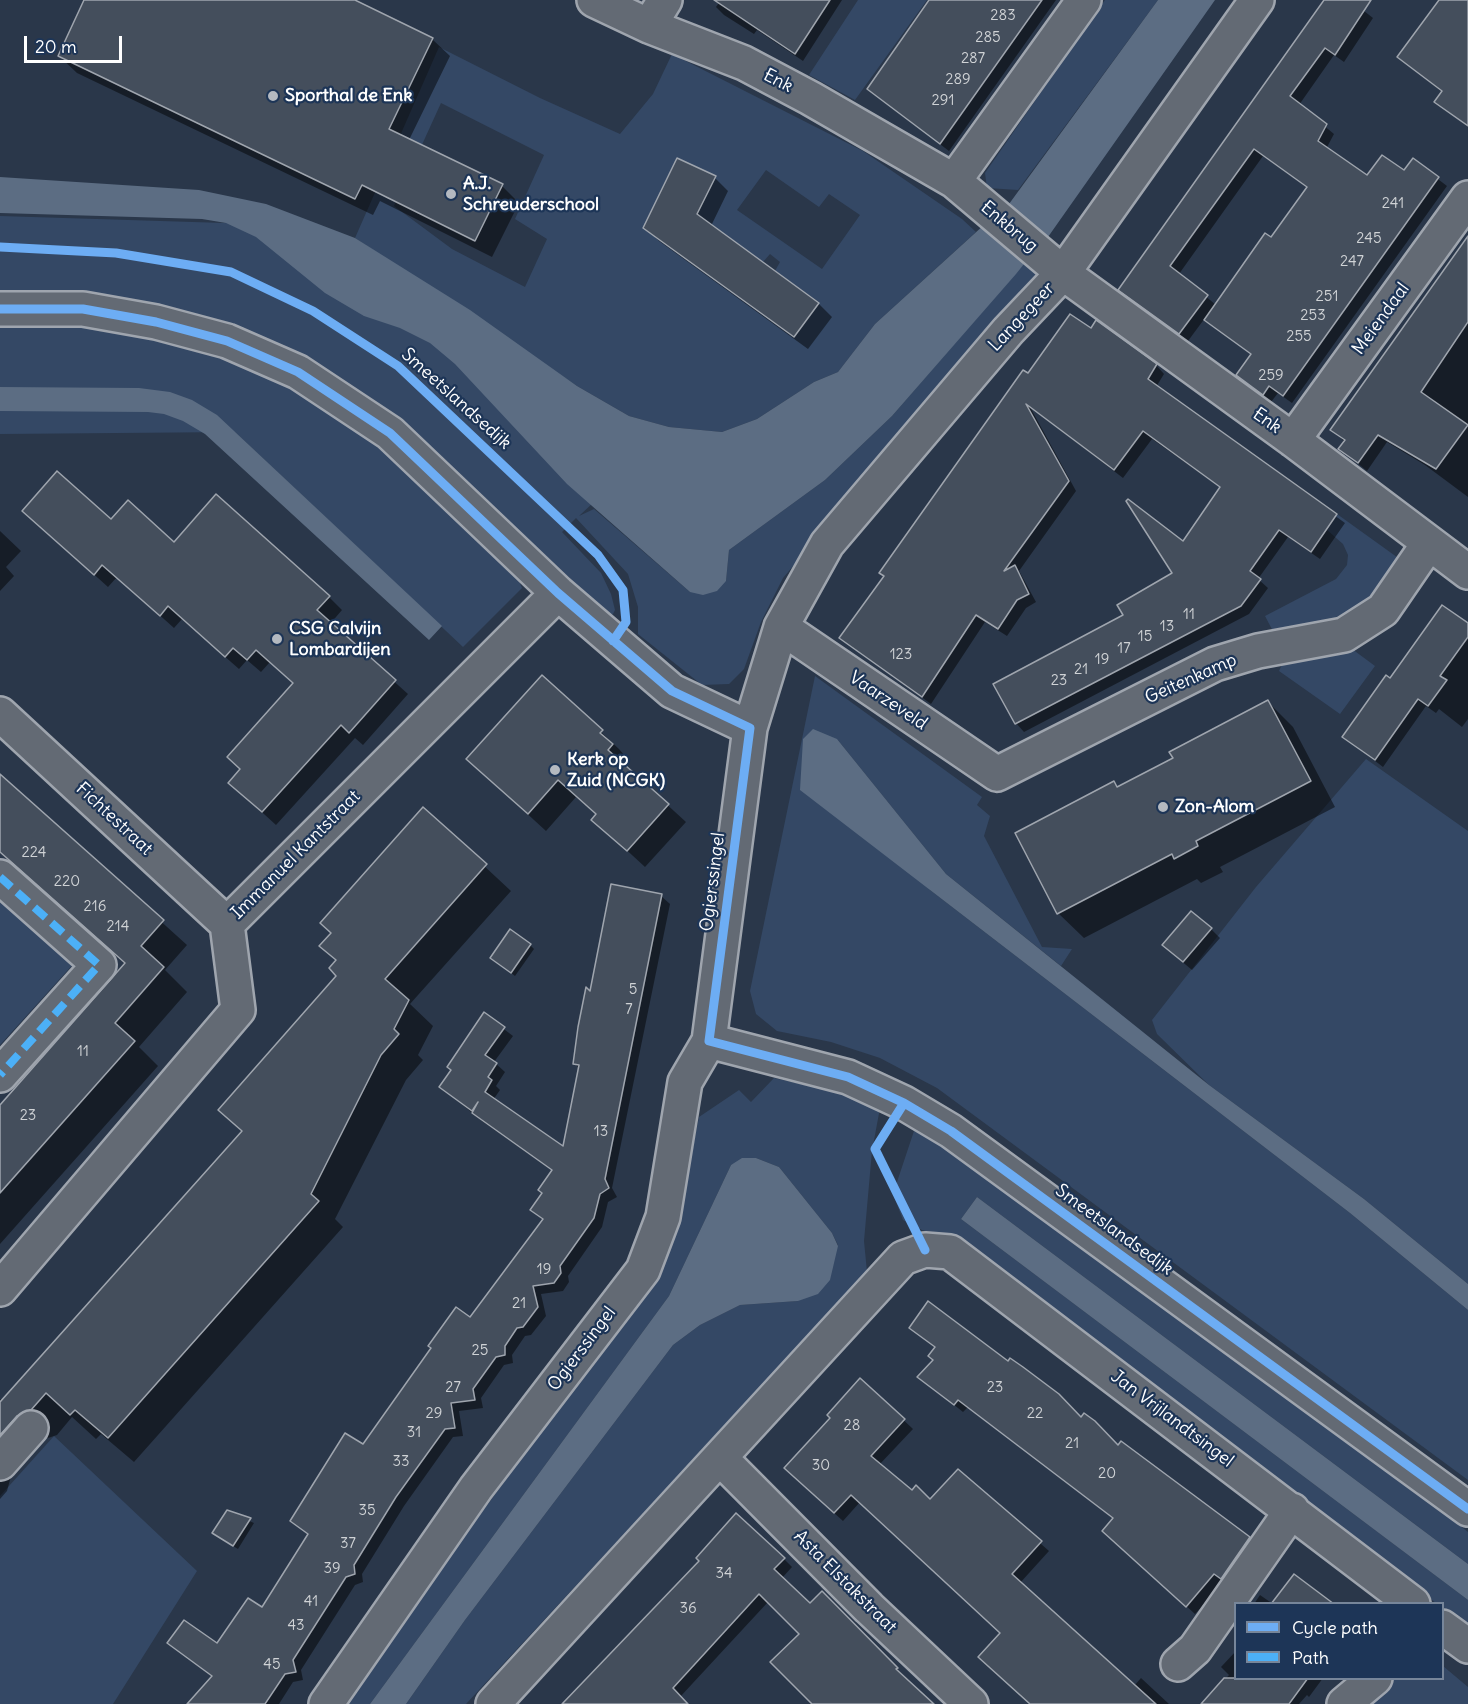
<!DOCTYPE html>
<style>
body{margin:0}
#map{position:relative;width:1468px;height:1704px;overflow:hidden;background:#2a374a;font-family:Delius,sans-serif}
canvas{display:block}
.legend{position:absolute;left:1234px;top:1602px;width:210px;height:78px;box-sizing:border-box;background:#1d3557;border:2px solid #77869a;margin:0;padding:8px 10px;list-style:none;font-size:18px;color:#fff}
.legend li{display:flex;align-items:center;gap:12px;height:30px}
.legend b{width:30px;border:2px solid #77869a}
.scale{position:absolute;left:24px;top:36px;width:98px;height:27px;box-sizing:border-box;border:3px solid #fff;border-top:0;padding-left:8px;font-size:18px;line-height:21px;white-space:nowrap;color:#fff;-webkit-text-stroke:4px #1d3557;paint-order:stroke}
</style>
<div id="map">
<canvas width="1468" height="1704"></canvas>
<ul class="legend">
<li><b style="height:8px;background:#6dadf4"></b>Cycle path</li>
<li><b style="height:8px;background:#4cb0f7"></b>Path</li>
</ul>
<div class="scale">20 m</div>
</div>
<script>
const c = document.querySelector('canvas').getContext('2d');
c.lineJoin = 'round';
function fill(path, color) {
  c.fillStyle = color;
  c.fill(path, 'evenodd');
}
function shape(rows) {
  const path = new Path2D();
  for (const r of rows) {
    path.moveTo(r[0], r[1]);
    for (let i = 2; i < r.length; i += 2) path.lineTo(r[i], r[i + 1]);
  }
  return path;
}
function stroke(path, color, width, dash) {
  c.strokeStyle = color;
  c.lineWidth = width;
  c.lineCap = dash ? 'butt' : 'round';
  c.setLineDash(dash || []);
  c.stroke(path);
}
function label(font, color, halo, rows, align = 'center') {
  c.font = font + ' Delius,sans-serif';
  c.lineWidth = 4.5;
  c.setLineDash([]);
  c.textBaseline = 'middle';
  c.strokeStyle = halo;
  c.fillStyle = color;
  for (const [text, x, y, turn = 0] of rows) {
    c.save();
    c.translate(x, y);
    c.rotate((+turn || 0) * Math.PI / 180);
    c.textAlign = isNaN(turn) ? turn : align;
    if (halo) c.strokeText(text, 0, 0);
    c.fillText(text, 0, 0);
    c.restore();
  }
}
fill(shape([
 [858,0,927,0,855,100,809,75],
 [1105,0,1158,0,1018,190,987,188,985,173],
 [439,47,540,98,620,134,653,94,672,54,863,151,962,219,976,232,875,324,838,372,814,382,757,419,722,432,669,427,629,416,577,386,355,238],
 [441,103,544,155,515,219,547,239,525,287,452,249,394,206],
 [677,158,715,176,697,214,763,262,770,254,780,262,775,271,819,302,794,337,644,228],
 [766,170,819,207,829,194,860,215,822,269,737,210],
 [0,216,257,224,389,293,594,502,579,516,594,509,690,592,726,581,729,550,825,480,892,416,1028,259,1035,264,1037,277,783,578,761,622,744,669,729,684,702,685,638,634,638,607,628,574,576,518,562,532,601,573,611,594,615,610,613,614,610,616,541,551,516,573,522,588,463,647,235,432,0,434],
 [1337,514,1401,560,1380,593,1342,623,1276,637,1265,616,1336,579,1347,565,1348,555,1343,544,1327,530],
 [1348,646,1375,666,1340,714,1279,671,1284,660],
 [815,676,982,797,977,805,990,816,984,836,1042,947,1072,949,1061,966,946,874,837,739,930,890,1350,1213,1468,1310,1468,1480,937,1088,880,1058,831,1042,777,1031,756,1014,750,991],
 [1366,759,1468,831,1468,1284,1364,1199,1209,1085,1157,1034,1152,1020,1256,887],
 [0,892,77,960,0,1045],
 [774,1078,841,1093,880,1108,872,1151,864,1241,867,1272,466,1704,406,1704,465,1620,673,1345,700,1325,740,1305,798,1301,838,1245,832,1233,779,1167,756,1158,731,1165,669,1296,370,1704,348,1704,446,1561,650,1284,668,1254,678,1223,699,1117,739,1090,751,1102],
 [914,1131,948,1147,1401,1479,1468,1532,1468,1564,977,1197,961,1219,1468,1600,1468,1628,1443,1609,1442,1604,1436,1603,951,1238,922,1230,903,1220,893,1194],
 [54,1436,197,1571,113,1704,0,1704,0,1496],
 [1443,1666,1468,1687,1468,1704,1363,1704,1394,1679,1442,1678]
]), '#344865');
fill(shape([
 [1158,0,1215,0,1048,237,1030,222,1011,246,1028,259,1016,274,892,416,825,480,729,550,726,581,717,591,703,595,690,592,567,484,455,364,430,343,400,328,364,316,325,293,256,237,226,223,202,219,0,213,0,177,199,190,266,204,355,238,470,310,577,386,629,416,669,427,722,432,757,419,814,382,838,372,875,324,985,224,1000,236,1021,214,1009,204],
 [0,387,139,388,170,392,192,400,217,415,442,626,429,640,205,434,183,421,164,414,148,412,0,411],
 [813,729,837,739,946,874,1209,1085,1364,1199,1468,1284,1468,1310,1350,1213,800,790,803,739],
 [742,1158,756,1158,779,1167,832,1233,838,1246,830,1280,818,1294,798,1301,740,1305,700,1325,673,1345,465,1620,406,1704,370,1704,669,1296,731,1165],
 [977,1197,1468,1564,1468,1600,961,1219]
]), '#5c6d83');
fill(shape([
 [86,0,352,0,432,39,450,56,409,140,502,186,519,203,492,257,380,201,373,215,77,73,59,56],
 [721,0,842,0,803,61,757,30,754,34,724,15,716,7],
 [932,0,1056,0,949,151,868,89],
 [1326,0,1350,0,1373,18,1344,62,1334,55,1299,105,1334,134,1326,149,1368,177,1404,173,1413,160,1447,186,1292,403,1278,393,1271,402,1238,375,1252,355,1205,318,1188,341,1120,290],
 [1263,156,1308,188,1272,239,1216,305,1179,274],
 [1399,57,1468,74,1468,127,1436,102,1443,93],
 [715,178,728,191,711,226,819,304,832,317,808,349,659,241,645,227],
 [1468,239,1468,497,1425,465,1387,442,1367,471,1340,449,1345,442,1332,430],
 [1156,365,1164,374,1156,387,1345,523,1320,559,1288,537,1258,579,1268,588,1249,614,1024,732,1016,723,1126,616,1174,574,1184,543,1221,488,1152,439,1123,478,1030,407,1076,491,1019,571,1036,602,1026,608,1007,636,985,622,931,704,841,638,1028,375],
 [111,521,329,597,342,610,330,624,408,694,363,745,355,738,276,825,230,783,242,769,294,684,270,662,261,672,247,660,239,669,182,619,174,628,117,577,108,587,38,524],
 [0,531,21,551,6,567,14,576,0,591],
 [1468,625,1468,719,1462,727,1439,709,1436,713,1426,706,1383,767,1344,737,1390,680],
 [542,677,619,749,630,762,626,767,686,822,645,867,594,820,597,815,576,797,546,831,486,776],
 [1268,702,1293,727,1335,807,1220,867,1223,872,1201,883,1197,879,1084,938,1058,913,1113,783,1119,788,1175,758],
 [0,776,187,945,165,970,187,992,139,1047,158,1066,0,1244,0,1107,125,964,0,853],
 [423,809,511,891,410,1004,433,1026,418,1055,423,1060,406,1080,335,1219,343,1227,134,1462,101,1434,96,1439,72,1417,57,1435,42,1440,11,1476,7,1491,0,1499,0,1399,3,1401,242,1132,220,1110,338,976,337,961,321,946],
 [661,896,670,904,612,1188,617,1197,608,1202,602,1227,568,1276,569,1282,563,1291,541,1294,546,1316,531,1335,525,1336,512,1355,513,1363,504,1365,481,1398,483,1408,459,1411,463,1436,453,1437,404,1506,362,1574,363,1582,355,1585,301,1670,303,1680,293,1682,279,1704,207,1704,213,1677,169,1643,217,1645,262,1609,309,1535,292,1521,363,1446,471,1319,544,1221,532,1210,543,1194,553,1171,482,1121,441,1087,484,1014,513,1036,494,1062,505,1072,496,1086,500,1090,493,1100,564,1149,580,1069,575,1064,591,994],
 [1211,929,1220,938,1192,970,1173,954],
 [530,945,534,949,515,976,492,958],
 [911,1327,1081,1419,1118,1448,1121,1443,1257,1547,1195,1614,1113,1540,1114,1519,968,1407,963,1412,919,1377,935,1361,935,1348],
 [861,1380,913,1429,879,1465,912,1492,930,1501,958,1471,1049,1551,1020,1583,1134,1686,1141,1678,1169,1704,1032,1704,1002,1633,860,1502,843,1521,794,1477,832,1418],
 [228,1512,254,1523,238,1549,218,1537],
 [784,1559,792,1567,782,1578,810,1605,822,1594,932,1704,814,1704,801,1634,768,1602,680,1697,687,1704,580,1704],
 [1260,1595,1273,1604,1254,1604],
 [1236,1651,1236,1678,1323,1678,1309,1697,1307,1695,1299,1704,1203,1704,1229,1675,1221,1667]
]), '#0007');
const building = shape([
 [84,0,355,0,433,38,389,129,503,184,475,241,362,185,355,199,58,56,84,0],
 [714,0,830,0,795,54,714,0],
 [929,0,1042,0,940,144,867,89,929,0],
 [1324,0,1371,0,1335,55,1325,48,1290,96,1327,124,1318,141,1367,175,1382,155,1404,170,1413,158,1439,177,1283,396,1269,386,1263,395,1236,375,1251,354,1204,320,1265,233,1271,237,1307,187,1254,149,1170,266,1208,295,1179,334,1118,290,1324,0],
 [1439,0,1468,0,1468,126,1434,102,1442,91,1397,57,1439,0],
 [677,158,716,176,697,214,819,303,794,337,643,228,677,158],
 [1468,236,1468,322,1421,392,1468,425,1436,469,1378,435,1358,463,1338,449,1345,440,1330,430,1468,236],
 [1070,314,1091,328,1096,320,1157,364,1148,379,1337,514,1311,552,1279,530,1250,571,1261,579,1241,606,1015,724,993,684,1123,615,1117,605,1172,573,1126,501,1128,499,1183,541,1220,487,1143,431,1114,470,1026,404,1069,481,1004,571,1015,565,1029,594,1017,600,998,629,976,615,922,697,839,638,884,576,879,573,1023,370,1028,373,1070,314],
 [57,471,111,519,128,500,174,542,216,494,330,596,317,610,396,680,349,733,341,725,262,812,228,783,240,769,227,757,293,683,256,650,247,660,233,648,225,657,168,606,160,616,102,565,94,575,22,511,57,471],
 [1442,605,1468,623,1468,637,1440,676,1447,680,1428,706,1418,699,1375,760,1342,737,1386,675,1390,678,1442,605],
 [542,675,603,730,600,733,613,744,608,750,669,804,627,851,591,820,596,814,558,780,528,814,466,759,542,675],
 [1268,700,1311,781,1196,841,1198,846,1174,859,1172,854,1057,914,1015,833,1114,781,1117,787,1173,758,1169,752,1268,700],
 [0,774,164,920,141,946,164,967,115,1023,135,1041,0,1193,0,1105,125,963,0,852,0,774],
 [423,807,487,864,385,979,409,1000,394,1029,399,1034,381,1055,311,1194,319,1201,108,1438,75,1410,70,1415,46,1393,31,1410,17,1416,0,1435,0,1402,242,1131,218,1110,336,976,329,968,336,960,319,946,331,933,320,923,423,807],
 [611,884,662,894,605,1179,609,1188,600,1194,594,1218,560,1266,561,1273,554,1283,533,1286,538,1307,523,1327,517,1328,505,1346,505,1355,496,1357,473,1389,475,1400,451,1403,455,1428,445,1429,396,1497,354,1565,355,1574,346,1577,293,1660,296,1672,285,1674,265,1704,187,1704,212,1676,167,1643,184,1620,217,1643,248,1598,262,1607,308,1534,290,1521,345,1433,363,1444,431,1348,428,1346,456,1307,470,1317,543,1219,530,1210,542,1193,538,1190,552,1170,472,1113,478,1102,472,1111,439,1087,451,1070,447,1067,484,1012,505,1027,485,1055,497,1063,488,1077,492,1080,485,1092,563,1146,579,1065,573,1064,578,1027,586,987,590,991,611,884],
 [1191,911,1212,928,1183,962,1162,945,1191,911],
 [510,929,531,944,511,973,490,958,510,929],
 [928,1301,1008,1361,1010,1358,1023,1367,1059,1394,1081,1417,1084,1413,1095,1421,1118,1445,1121,1441,1250,1537,1221,1579,1214,1574,1186,1607,1102,1531,1113,1518,958,1400,954,1405,917,1377,933,1360,928,1356,935,1347,909,1328,928,1301],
 [860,1378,905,1419,871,1456,912,1490,916,1485,930,1499,958,1469,1042,1541,1012,1574,1156,1704,1030,1704,978,1657,1000,1633,851,1495,834,1513,784,1468,830,1418,827,1415,860,1378],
 [227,1510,251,1518,233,1546,212,1533,227,1510],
 [736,1513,785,1558,774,1569,810,1603,822,1591,898,1668,896,1669,934,1704,812,1704,770,1662,799,1634,759,1594,673,1688,688,1704,562,1704,699,1561,696,1558,736,1513],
 [1294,1574,1334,1604,1271,1604,1294,1574],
 [1224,1678,1308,1678,1289,1704,1201,1704,1224,1678]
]);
fill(building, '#444e5c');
stroke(building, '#9fa5ae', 1.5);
const minor = shape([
 [594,0,649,26,744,63,810,98,954,181,1063,273,1293,440,1468,572],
 [649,26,665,0],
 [954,181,1084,0],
 [0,309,83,309,156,322,227,341,298,372,390,433,558,593,672,691,750,728],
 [1293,440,1468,198],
 [781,627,997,774,1215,664,1258,651,1344,635,1383,610,1429,543],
 [0,714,227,924],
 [0,877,99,965,0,1075],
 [709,1041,848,1077,904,1103,951,1131,1468,1509],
 [0,1289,238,1010,227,924,558,593],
 [720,1458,869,1608,971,1704],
 [0,1463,31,1428],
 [1442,1627,1468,1646],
 [1178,1664,1195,1649,1292,1510],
 [326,1704,476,1488,643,1270,663,1217,685,1082,709,1041,750,728,781,627,827,544,1008,331,1063,273,1257,0],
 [493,1704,903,1258,925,1250,950,1252,1413,1604],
 [1344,1704,1375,1678]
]);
stroke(minor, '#9fa5ae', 38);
stroke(minor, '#636a74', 33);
stroke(shape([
 [0,877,99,965,0,1075]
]), '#4cb0f7', 8, [15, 8]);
stroke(shape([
 [0,247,116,253,231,272,313,311,398,366,598,555,623,590,626,622,613,641],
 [0,309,83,309,156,322,227,341,298,372,390,433,558,593,672,691,750,728,709,1041,848,1077,904,1103,951,1131,1468,1509],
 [904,1103,875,1149,925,1250]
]), '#6dadf4', 9);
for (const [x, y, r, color] of [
 [273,96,6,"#b4b9c0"],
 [451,194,6,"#b4b9c0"],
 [277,639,6,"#b4b9c0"],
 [555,770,6,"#b4b9c0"],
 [1163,807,6,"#b4b9c0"]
]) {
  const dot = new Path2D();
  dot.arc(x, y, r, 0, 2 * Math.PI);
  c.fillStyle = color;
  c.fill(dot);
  stroke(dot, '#1d3557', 2);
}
label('15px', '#d0d3d6', null, [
 ["283",1003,16],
 ["285",988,38],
 ["287",973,59],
 ["289",958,80],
 ["291",943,101],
 ["241",1393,204],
 ["245",1369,239],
 ["247",1352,262],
 ["251",1327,297],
 ["253",1313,316],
 ["255",1299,337],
 ["259",1271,376],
 ["11",1189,615],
 ["13",1167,627],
 ["15",1145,637],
 ["17",1124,649],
 ["123",901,655],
 ["19",1102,660],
 ["21",1081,670],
 ["23",1059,681],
 ["224",34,853],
 ["220",67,882],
 ["216",95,907],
 ["214",118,927],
 ["5",633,990],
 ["7",629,1010],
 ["11",83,1052],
 ["23",28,1116],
 ["13",601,1132],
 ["19",544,1270],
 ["21",519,1304],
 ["25",480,1351],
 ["27",453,1388],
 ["23",995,1388],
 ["29",434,1414],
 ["22",1035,1414],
 ["28",852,1426],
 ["31",414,1433],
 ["21",1072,1444],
 ["33",401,1462],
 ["30",821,1466],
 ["20",1107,1474],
 ["35",367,1511],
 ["37",348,1544],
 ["39",332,1569],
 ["34",724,1574],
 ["41",311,1602],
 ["36",688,1609],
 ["43",296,1626],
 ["45",272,1665]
]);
label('18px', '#fff', '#1d3557', [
 ["Enk",778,81,27],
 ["Enkbrug",1009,227,40],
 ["Langegeer",1022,317,-47],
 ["Meiendaal",1381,319,-54],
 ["Smeetslandsedijk",456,399,42],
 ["Enk",1267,421,35],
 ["Geitenkamp",1191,679,-24],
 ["Vaarzeveld",888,701,34],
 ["Fichtestraat",114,819,43],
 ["Immanuel Kantstraat",296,855,-45],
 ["Ogierssingel",713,882,-83],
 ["Smeetslandsedijk",1114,1230,36],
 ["Ogierssingel",582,1349,-53],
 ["Jan Vrijlandtsingel",1172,1419,37],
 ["Asta Elstakstraat",845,1582,45]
]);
label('bold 18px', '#fff', '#1d3557', [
 ["Sporthal de Enk",285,96],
 ["A.J.",463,184],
 ["Schreuderschool",463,205],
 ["CSG Calvijn",289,629],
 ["Lombardijen",289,650],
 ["Kerk op",567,760],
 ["Zuid (NCGK)",567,781],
 ["Zon-Alom",1175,807]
], 'left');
</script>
